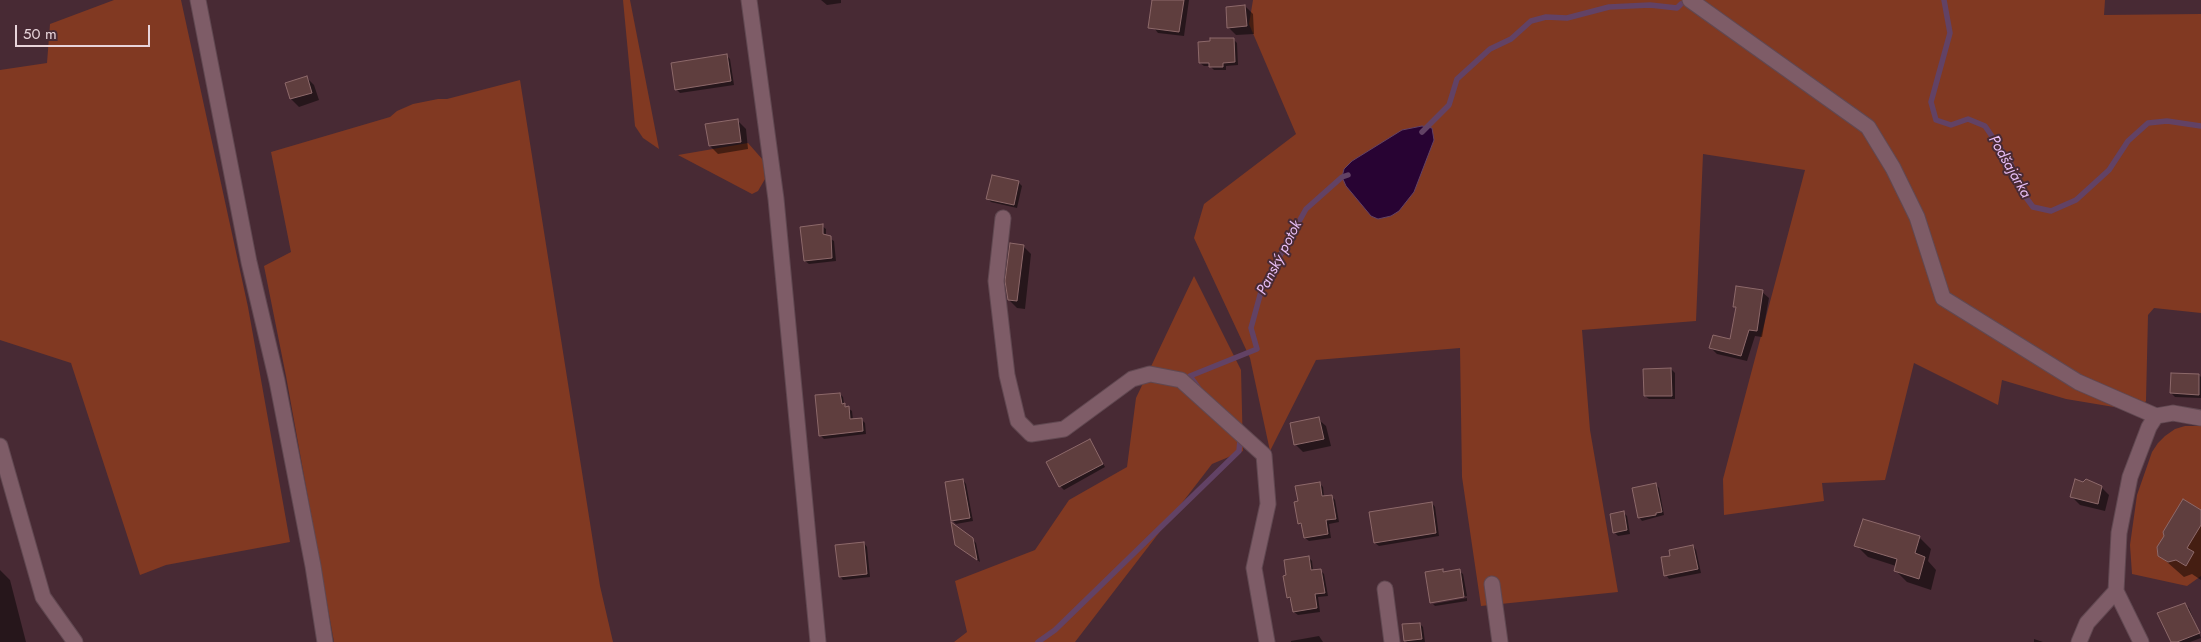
<!DOCTYPE html>
<meta charset="utf-8">
<style>
body{margin:0}
#map{position:relative;width:2201px;height:642px;overflow:hidden;background:#482a34;font-family:Jost,sans-serif}
canvas{display:block}
.scale{position:absolute;left:15px;top:25px;width:135px;height:22px;box-sizing:border-box;border:2px solid #e8d4da;border-top:0;padding-left:6px;font-size:15px;line-height:18px;white-space:nowrap;color:#e8d4da;-webkit-text-stroke:4px #482a34;paint-order:stroke}
</style>
<div id="map">
<canvas width="2201" height="642"></canvas>
<div class="scale">50 m</div>
</div>
<script>
const c = document.querySelector('canvas').getContext('2d');
c.lineJoin = 'round';
function fill(path, color) {
  c.fillStyle = color;
  c.fill(path, 'evenodd');
}
function shape(rows) {
  const path = new Path2D();
  for (const r of rows) {
    path.moveTo(r[0], r[1]);
    for (let i = 2; i < r.length; i += 2) path.lineTo(r[i], r[i + 1]);
  }
  return path;
}
function stroke(path, color, width, dash) {
  c.strokeStyle = color;
  c.lineWidth = width;
  c.lineCap = dash ? 'butt' : 'round';
  c.setLineDash(dash || []);
  c.stroke(path);
}
function label(font, color, halo, rows, align = 'center') {
  c.font = font + ' Jost,sans-serif';
  c.lineWidth = 4;
  c.setLineDash([]);
  c.textBaseline = 'middle';
  c.strokeStyle = halo;
  c.fillStyle = color;
  for (const [text, x, y, turn = 0] of rows) {
    c.save();
    c.translate(x, y);
    c.rotate((+turn || 0) * Math.PI / 180);
    c.textAlign = isNaN(turn) ? turn : align;
    if (halo) c.strokeText(text, 0, 0);
    c.fillText(text, 0, 0);
    c.restore();
  }
}
fill(shape([
 [114,0,181,0,248,307,290,542,166,565,140,575,71,363,0,340,0,70,47,63,50,24],
 [623,0,630,0,659,149,643,138,635,126],
 [1253,0,2105,0,2104,15,2201,14,2201,313,2154,308,2148,315,2146,401,2138,411,2066,399,2002,380,1998,405,1914,363,1885,480,1822,483,1824,501,1724,515,1723,479,1805,170,1703,154,1696,321,1582,330,1590,430,1618,592,1481,606,1462,477,1460,348,1316,360,1270,451,1250,358,1194,238,1204,204,1296,134,1249,24],
 [520,80,600,586,613,642,334,642,286,376,264,266,291,252,271,152,390,117,397,111,413,104,438,99,447,99],
 [748,143,763,160,765,179,758,191,752,194,678,155],
 [1194,276,1241,370,1243,451,1212,464,1075,642,954,642,967,632,955,581,1035,550,1069,500,1127,467,1136,398],
 [2185,426,2201,426,2201,576,2187,586,2132,574,2130,545,2137,495,2152,452,2158,443,2165,436,2175,429]
]), '#813922');
const water = shape([
 [1422,126,1432,128,1434,140,1414,192,1399,211,1391,216,1378,219,1371,216,1346,186,1342,177,1344,169,1352,161,1402,130,1422,126]
]);
fill(water, '#280333');
stroke(water, '#624265', 1);
fill(shape([
 [821,0,841,0,841,3,827,5],
 [1158,0,1189,0,1184,36,1158,33,1154,28],
 [1245,6,1253,14,1254,34,1236,35,1228,27],
 [1233,39,1237,43,1238,65,1226,66,1226,70,1214,70,1210,66,1204,66,1200,63],
 [727,56,730,59,734,85,680,93,676,89],
 [306,77,314,85,319,100,299,107,291,99,286,83],
 [738,121,746,129,748,149,718,154,710,146],
 [1018,182,1022,186,1017,208,991,202,987,198],
 [822,226,826,229,826,236,834,241,836,261,809,264,805,261],
 [1023,246,1031,254,1025,309,1017,308,1009,300],
 [1762,292,1769,298,1762,337,1755,336,1747,361,1717,354,1711,348,1731,340,1737,309,1734,306],
 [1671,369,1675,373,1675,399,1649,399,1645,396],
 [2199,375,2201,377,2201,398,2175,397,2171,393],
 [840,394,843,397,844,405,852,411,853,420,861,419,865,423,866,434,824,439,820,435],
 [1318,419,1326,426,1331,446,1303,452,1295,444],
 [1089,440,1105,467,1064,490,1060,486],
 [963,480,966,484,973,521,956,524,952,520],
 [1319,483,1323,487,1324,497,1331,496,1335,500,1339,522,1329,524,1331,538,1309,541,1305,538,1303,527,1299,523,1299,502],
 [1656,485,1659,488,1664,515,1642,521,1639,517],
 [2101,487,2109,495,2105,511,2080,505,2072,497],
 [1432,503,1435,507,1439,536,1379,546,1375,543],
 [2201,512,2201,580,2192,574,2184,577,2159,555],
 [1624,513,1627,516,1630,534,1618,536,1614,532],
 [1919,537,1931,549,1928,561,1936,570,1931,590,1907,582,1895,570,1896,566,1868,557,1856,545],
 [972,539,976,543,980,562,961,548],
 [864,543,867,547,870,577,843,580,840,576],
 [1693,546,1696,550,1701,573,1669,579,1666,575,1672,557],
 [1308,557,1312,561,1313,571,1320,570,1324,574,1328,596,1318,597,1320,612,1298,615,1294,612,1292,602,1288,597,1288,576],
 [0,570,10,580,26,642,0,642],
 [1459,571,1463,574,1467,596,1432,601,1432,604,1426,573],
 [1467,598,1467,601,1435,606,1433,604],
 [2185,605,2189,608,2201,638,2190,642,2173,642],
 [1420,624,1423,627,1425,642,1407,642,1405,640],
 [1319,636,1323,642,1291,642,1291,641],
 [2034,639,2043,642,2034,642]
]), '#0007');
stroke(shape([
 [1944,0,1950,33,1931,102,1936,120,1951,125,1968,119,1985,126,2011,164,2022,192,2033,207,2051,211,2076,200,2109,170,2128,141,2148,123,2167,121,2201,126],
 [1422,132,1449,105,1457,79,1490,49,1511,39,1531,21,1546,17,1567,18,1609,7,1650,5,1677,8,1681,4],
 [1198,387,1190,376,1257,349,1251,328,1262,288,1306,209,1342,177,1348,175],
 [1038,642,1055,630,1239,451,1240,440,1238,437]
]), '#624265', 5.5);
const building = shape([
 [1152,0,1184,0,1179,32,1148,28,1152,0],
 [1245,5,1247,26,1227,28,1226,7,1245,5],
 [1210,38,1234,38,1235,62,1223,63,1223,67,1209,67,1209,63,1199,63,1198,42,1210,41,1210,38],
 [727,54,731,81,675,90,671,63,727,54],
 [307,76,312,93,290,99,285,83,307,76],
 [738,119,741,142,709,146,705,124,738,119],
 [992,175,1019,181,1014,205,986,199,992,175],
 [823,224,823,234,831,236,832,258,804,261,800,227,823,224],
 [1010,243,1024,245,1017,301,1008,300,1005,281,1010,243],
 [1736,286,1763,290,1757,331,1749,330,1741,356,1709,348,1713,335,1730,339,1736,307,1733,307,1736,286],
 [1671,368,1672,396,1644,396,1643,369,1671,368],
 [2171,373,2199,374,2199,395,2170,393,2171,373],
 [840,393,842,404,845,403,845,407,849,406,850,419,862,418,863,431,819,436,815,395,840,393],
 [1319,417,1324,439,1294,445,1290,423,1319,417],
 [1090,439,1103,464,1059,487,1046,462,1090,439],
 [963,479,970,518,951,521,945,482,963,479],
 [2075,479,2083,482,2086,479,2102,486,2098,504,2070,497,2075,479],
 [1320,482,1322,496,1332,495,1336,519,1326,520,1328,534,1304,538,1301,523,1298,524,1294,502,1298,501,1295,486,1320,482],
 [1656,483,1662,512,1656,513,1656,515,1638,518,1632,488,1656,483],
 [2183,499,2201,510,2201,525,2187,548,2194,552,2186,566,2176,560,2168,562,2158,556,2157,547,2164,536,2163,532,2183,499],
 [1432,502,1436,533,1374,543,1369,512,1432,502],
 [1624,511,1627,530,1613,533,1610,514,1624,511],
 [1863,519,1920,536,1915,553,1925,557,1919,579,1894,571,1897,559,1854,546,1863,519],
 [951,522,973,538,977,560,955,545,951,522],
 [864,542,867,574,839,577,835,545,864,542],
 [1693,545,1698,569,1664,576,1661,557,1670,556,1669,550,1693,545],
 [1309,556,1311,570,1321,569,1325,593,1315,594,1317,608,1293,612,1290,597,1287,598,1283,576,1286,575,1284,560,1309,556],
 [1443,569,1443,572,1460,569,1464,597,1430,603,1425,572,1443,569],
 [2185,603,2200,633,2177,642,2171,642,2157,613,2185,603],
 [1420,623,1422,639,1404,641,1402,624,1420,623]
]);
fill(building, '#5f3e3e');
stroke(building, '#8d696a', 1);
const minor = shape([
 [198,0,249,262,277,381,313,566,325,642],
 [749,0,776,199,818,642],
 [1690,0,1868,127,1893,168,1917,217,1943,298,2078,382,2156,416,2173,413,2201,418],
 [1003,218,996,281,1007,375,1018,421,1031,434,1064,429,1132,379,1150,374,1181,380,1264,455,1268,504,1254,568,1267,642],
 [0,446,43,597,75,642],
 [1492,584,1500,642],
 [1385,589,1392,642],
 [2079,642,2087,623,2116,591],
 [2141,642,2116,591,2119,533,2130,477,2149,427,2156,416]
]);
stroke(minor, '#614851', 17);
stroke(minor, '#7e5c67', 15);
label('italic 15px', '#e7bef5', '#482a34', [
 ["Podšajárka",2009,167,60],
 ["Panský potok",1280,258,-63]
]);
</script>
